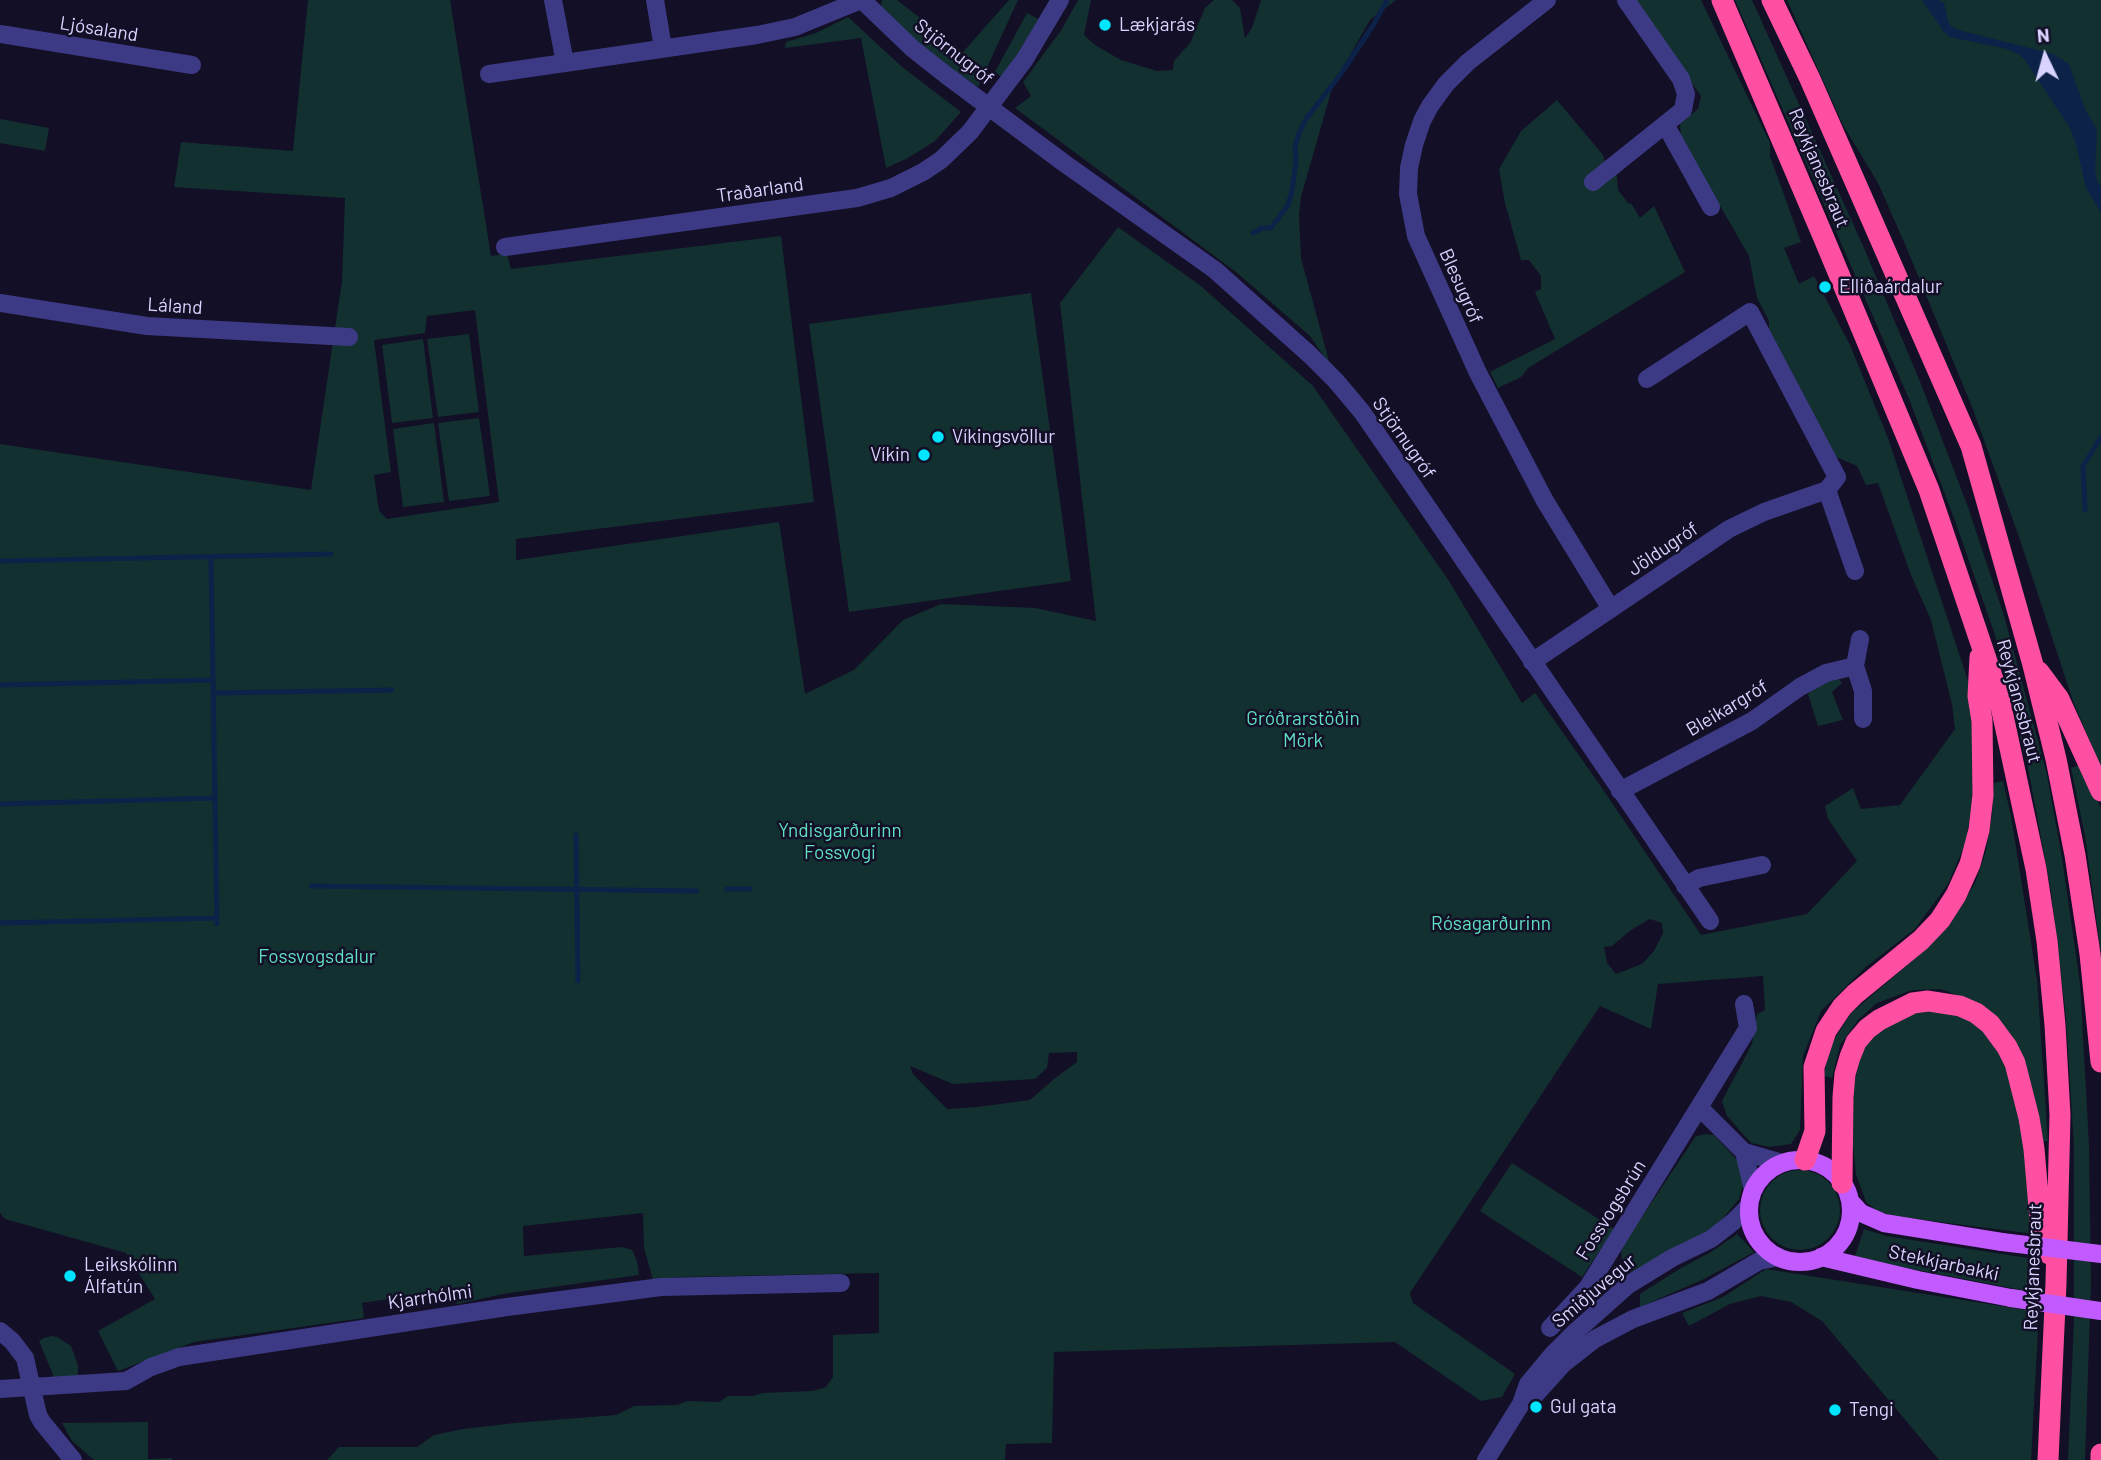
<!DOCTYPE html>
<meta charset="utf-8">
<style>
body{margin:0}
#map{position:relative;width:2101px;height:1460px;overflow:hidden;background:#130f26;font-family:Barlow,sans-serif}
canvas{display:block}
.north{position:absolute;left:2010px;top:21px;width:70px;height:70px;-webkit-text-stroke:5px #130f26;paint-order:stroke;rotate:355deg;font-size:19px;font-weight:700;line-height:28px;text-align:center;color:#d9d4ff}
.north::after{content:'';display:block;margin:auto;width:24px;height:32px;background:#d9d4ff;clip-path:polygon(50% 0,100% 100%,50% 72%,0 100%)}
</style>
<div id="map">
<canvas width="2101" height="1460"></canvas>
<div class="north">N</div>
</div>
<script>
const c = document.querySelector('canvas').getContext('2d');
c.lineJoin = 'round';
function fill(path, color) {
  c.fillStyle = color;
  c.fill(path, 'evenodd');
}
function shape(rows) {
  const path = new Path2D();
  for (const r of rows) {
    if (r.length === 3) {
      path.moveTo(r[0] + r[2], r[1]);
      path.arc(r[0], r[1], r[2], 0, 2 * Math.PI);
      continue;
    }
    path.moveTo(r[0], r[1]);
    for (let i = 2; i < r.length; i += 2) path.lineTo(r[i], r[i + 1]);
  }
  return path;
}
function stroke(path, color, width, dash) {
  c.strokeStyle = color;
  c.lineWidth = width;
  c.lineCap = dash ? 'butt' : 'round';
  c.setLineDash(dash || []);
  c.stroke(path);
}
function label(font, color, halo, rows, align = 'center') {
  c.font = font + ' Barlow,sans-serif';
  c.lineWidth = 5;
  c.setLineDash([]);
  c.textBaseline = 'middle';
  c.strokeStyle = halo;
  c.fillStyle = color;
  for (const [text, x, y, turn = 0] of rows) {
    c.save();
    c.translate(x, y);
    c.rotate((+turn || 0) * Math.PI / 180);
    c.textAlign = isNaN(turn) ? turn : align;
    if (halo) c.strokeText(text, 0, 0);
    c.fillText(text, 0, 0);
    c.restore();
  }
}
fill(shape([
 [308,0,450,0,491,256,507,254,511,269,781,236,814,502,516,539,516,560,779,522,805,694,854,670,903,620,941,604,1035,608,1096,621,1060,303,1118,227,1201,286,1313,386,1449,581,1522,703,1535,693,1602,788,1701,935,1807,914,1857,861,1828,819,1825,806,1853,788,1861,809,1900,805,1955,729,1952,704,1931,620,1911,575,1878,483,1866,485,1857,466,1836,457,1769,329,1769,321,1757,298,1749,256,1681,138,1680,124,1698,109,1701,96,1632,0,1701,0,1770,143,1770,156,1801,242,1784,248,1799,284,1814,276,1850,345,1888,438,1971,690,1976,775,1966,842,1948,884,1915,929,1867,966,1821,1011,1803,1056,1800,1130,1791,1144,1770,1147,1751,1143,1727,1116,1722,1101,1752,1044,1757,1014,1765,1010,1763,976,1658,984,1651,1029,1600,1006,1410,1293,1413,1303,1515,1374,1502,1397,1481,1401,1395,1342,1054,1352,1052,1443,1006,1444,1005,1460,327,1460,339,1447,417,1447,434,1435,463,1429,515,1423,616,1415,634,1406,677,1405,688,1401,719,1402,728,1396,754,1396,762,1393,813,1391,826,1387,833,1377,833,1335,879,1333,879,1273,680,1277,653,1280,644,1248,643,1213,523,1226,524,1256,622,1247,632,1250,637,1261,639,1275,503,1294,457,1304,450,1290,362,1303,364,1318,194,1342,118,1371,98,1331,155,1299,126,1253,5,1219,0,1213,0,444,311,490,342,281,345,198,174,187,181,142,293,151],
 [475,310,499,502,387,519,379,511,374,475,391,472,374,340,425,333,427,316],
 [1650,919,1662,923,1663,933,1654,951,1642,964,1616,974,1607,963,1604,947,1612,946,1631,930],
 [1077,1052,1077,1062,1054,1079,1030,1100,977,1107,947,1109,913,1074,910,1066,953,1084,1035,1079,1047,1068,1049,1053],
 [882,0,897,0,963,52,1009,0,1018,0,978,87,949,67,889,18,881,6],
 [1078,0,1091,0,1084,35,1095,45,1121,60,1157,71,1173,70,1174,61,1190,43,1205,8,1214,0,1232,0,1240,8,1245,38,1252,28,1261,0,1396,0,1370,20,1333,85,1301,197,1299,215,1301,258,1330,365,1310,336,1236,272,1015,108,1031,96,1023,82,1062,29],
 [1735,0,1752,0,1864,248,1921,384,1968,507,2005,619,2047,775,2062,858,2080,983,2089,1145,2091,1282,2085,1460,2068,1460,2074,1320,2074,1147,2066,1018,2051,891,2029,773,1995,635,1955,521,1909,399],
 [1787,0,2101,0,2101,768,2073,701,2018,534,1972,407,1907,249,1878,183,1843,125],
 [1027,13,1040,20,1023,50,1003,78,995,72],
 [848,17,901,66,961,112,935,141,908,158,886,168,861,38,785,48,786,42,816,33],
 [1557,100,1603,155,1604,160,1616,169,1618,190,1629,204,1631,203,1640,218,1654,206,1685,272,1528,368,1521,377,1498,388,1490,372,1555,339,1535,292,1541,289,1541,276,1529,260,1521,260,1505,203,1499,169,1521,131],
 [0,119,49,128,45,151,0,143],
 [1031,293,1071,581,849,612,809,324],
 [469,334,479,412,438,417,427,339],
 [423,339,433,418,392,423,382,345],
 [479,418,490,496,449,501,438,423],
 [434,423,444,502,403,507,393,429],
 [1837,677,1842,683,1832,692,1843,720,1818,726,1808,694,1825,681],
 [2080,765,2101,808,2101,953,2085,836,2071,768],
 [2003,781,2011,816,2037,980,2048,1141,2040,1142,2032,1087,1973,1001,1941,989,1912,990,1877,1003,1859,1019,1840,1045,1832,1078,1824,1076,1829,1048,1851,1013,1917,957,1948,927,1975,883,1986,851,1992,815,1994,783],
 [1928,1007,1963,1014,1986,1030,2003,1055,2021,1109,2035,1234,1893,1216,1876,1210,1866,1202,1856,1174,1851,1128,1854,1084,1862,1051,1879,1029],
 [1706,1134,1714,1135,1741,1164,1744,1181,1739,1199,1721,1221,1709,1230,1633,1276,1622,1262,1621,1248,1696,1136],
 [1512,1163,1614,1229,1582,1277,1480,1211],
 [1800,1210,40],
 [1864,1229,1886,1236,2028,1258,2027,1291,1901,1267,1855,1256],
 [1737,1234,1754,1252,1702,1280,1640,1307,1640,1294,1681,1268,1711,1252],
 [1766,1269,2039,1312,2031,1460,1939,1460,1822,1321,1791,1302,1761,1296,1730,1304,1689,1326,1682,1313,1723,1297],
 [52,1336,57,1337,71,1346,78,1365,78,1380,54,1377,39,1341,44,1338],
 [148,1422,148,1459,172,1458,172,1460,94,1460,72,1441,62,1423]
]), '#12302f');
fill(shape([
 [1922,0,1939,0,1944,3,1948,22,1951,26,1959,30,2053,54,2069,64,2085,109,2097,130,2095,171,2097,180,2101,187,2101,213,2086,188,2076,144,2070,128,2024,59,2018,54,2007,49,1950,37,1944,32]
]), '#0c2248');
stroke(shape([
 [1253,233,1262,228,1271,228,1288,205,1292,191,1296,161,1295,147,1299,133,1306,119,1340,75,1374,24,1387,0],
 [2085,510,2083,466,2101,437],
 [211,556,217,924],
 [0,561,331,554],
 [0,685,213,680],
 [213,693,392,690],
 [0,804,215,798],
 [576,835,578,981],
 [311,886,697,891],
 [727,889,750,889],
 [0,923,217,918]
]), '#0c2248', 5);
stroke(shape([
 [553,0,565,63],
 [655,0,663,48],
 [862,0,913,49,946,75,1064,163,1215,270,1310,355,1336,381,1362,412,1409,480,1710,921],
 [1547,0,1468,62,1446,84,1430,106,1422,121,1414,145,1409,168,1408,194,1416,236,1478,373,1545,501,1611,609],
 [0,34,192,65],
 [489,74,757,35,795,27,861,0],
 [1665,124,1711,207],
 [1593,182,1683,110,1686,94,1681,79,1626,0],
 [505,247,857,198,891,188,923,172,941,160,970,132,1025,59,1060,0],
 [0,303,147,326,349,337],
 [1827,490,1855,571],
 [1860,639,1855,666,1863,691,1863,719],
 [1532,662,1729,529,1764,512,1827,490,1837,477,1750,312,1647,379],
 [1620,791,1752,721,1800,687,1826,673,1855,666],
 [1685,886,1699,878,1762,865],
 [1699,1107,1744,1152,1782,1163],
 [1744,1152,1753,1190],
 [1550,1328,1588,1287,1748,1028,1744,1004],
 [0,1331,12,1341,25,1358,38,1415,42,1422,73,1460],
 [0,1389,126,1381,151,1367,179,1357,507,1307,661,1287,841,1283],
 [1521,1404,1536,1394,1563,1364,1595,1339,1633,1319,1708,1291,1759,1261,1779,1257],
 [1486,1460,1521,1404,1528,1384,1553,1354,1574,1333,1628,1285,1672,1258,1711,1239,1733,1222,1749,1206]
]), '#3d3a85', 18);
stroke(shape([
 [1800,1211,51],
 [1850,1201,1861,1213,1884,1223,2002,1242],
 [1821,1257,1918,1280,2011,1298]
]), '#c25bff', 18);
stroke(shape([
 [1722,0,1823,236,1929,490,1999,697,2036,869,2047,941,2055,1025,2060,1115,2056,1283,2048,1460],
 [1772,0,1810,79,1971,446,2033,665,2056,759,2075,855,2090,954,2101,1062],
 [2039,672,2059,699,2101,791],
 [1805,1160,1815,1131,1814,1067,1826,1031,1842,1007,1855,994,1921,940,1940,920,1956,895,1970,864,1979,830,1983,795,1982,721,1978,696,1980,657],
 [1842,1183,1843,1097,1845,1074,1850,1057,1856,1042,1867,1029,1879,1020,1913,1003,1928,1001,1960,1006,1976,1013,1990,1024,2007,1047,2015,1063,2029,1118,2034,1149,2040,1219,2049,1254],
 [2101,1460,2101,1454]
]), '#ff4fa3', 21);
stroke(shape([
 [2002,1242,2101,1254],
 [2011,1298,2101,1311]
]), '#c25bff', 18);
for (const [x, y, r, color] of [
 [1105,25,7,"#00e5ff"],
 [1825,287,7,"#00e5ff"],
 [938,437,7,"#00e5ff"],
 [924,455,7,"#00e5ff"],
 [70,1276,7,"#00e5ff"],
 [1536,1407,7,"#00e5ff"],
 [1835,1410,7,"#00e5ff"]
]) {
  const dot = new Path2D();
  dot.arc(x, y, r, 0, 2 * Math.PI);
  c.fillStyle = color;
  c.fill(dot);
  stroke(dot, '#130f26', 2.5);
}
label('19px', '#d9d4ff', '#130f26', [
 ["Lækjarás",1119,25],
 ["Elliðaárdalur",1839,287],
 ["Víkingsvöllur",952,437],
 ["Víkin",910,455,"right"],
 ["Leikskólinn",84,1265],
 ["Álfatún",84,1287],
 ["Gul gata",1550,1407],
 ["Tengi",1849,1410]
], 'left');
label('19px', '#d9d4ff', '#130f26', [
 ["Ljósaland",99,29,9],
 ["Stjörnugróf",954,52,38],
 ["Reykjanesbraut",1819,168,67],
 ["Traðarland",760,190,-8],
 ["Blesugróf",1461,286,66],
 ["Láland",175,306,4],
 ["Stjörnugróf",1404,438,55],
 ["Jöldugróf",1663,549,-34],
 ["Reykjanesbraut",2019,701,75],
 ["Bleikargróf",1727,708,-31],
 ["Fossvogsbrún",1611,1210,-58],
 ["Stekkjarbakki",1944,1263,12],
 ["Reykjanesbraut",2033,1267,-88],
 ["Smiðjuvegur",1594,1291,-40],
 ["Kjarrhólmi",430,1297,-8]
]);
label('19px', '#5fe0c0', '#130f26', [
 ["Gróðrarstöðin",1303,719],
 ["Mörk",1303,741],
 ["Yndisgarðurinn",840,831],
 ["Fossvogi",840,853],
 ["Rósagarðurinn",1491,924],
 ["Fossvogsdalur",317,957]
]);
</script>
